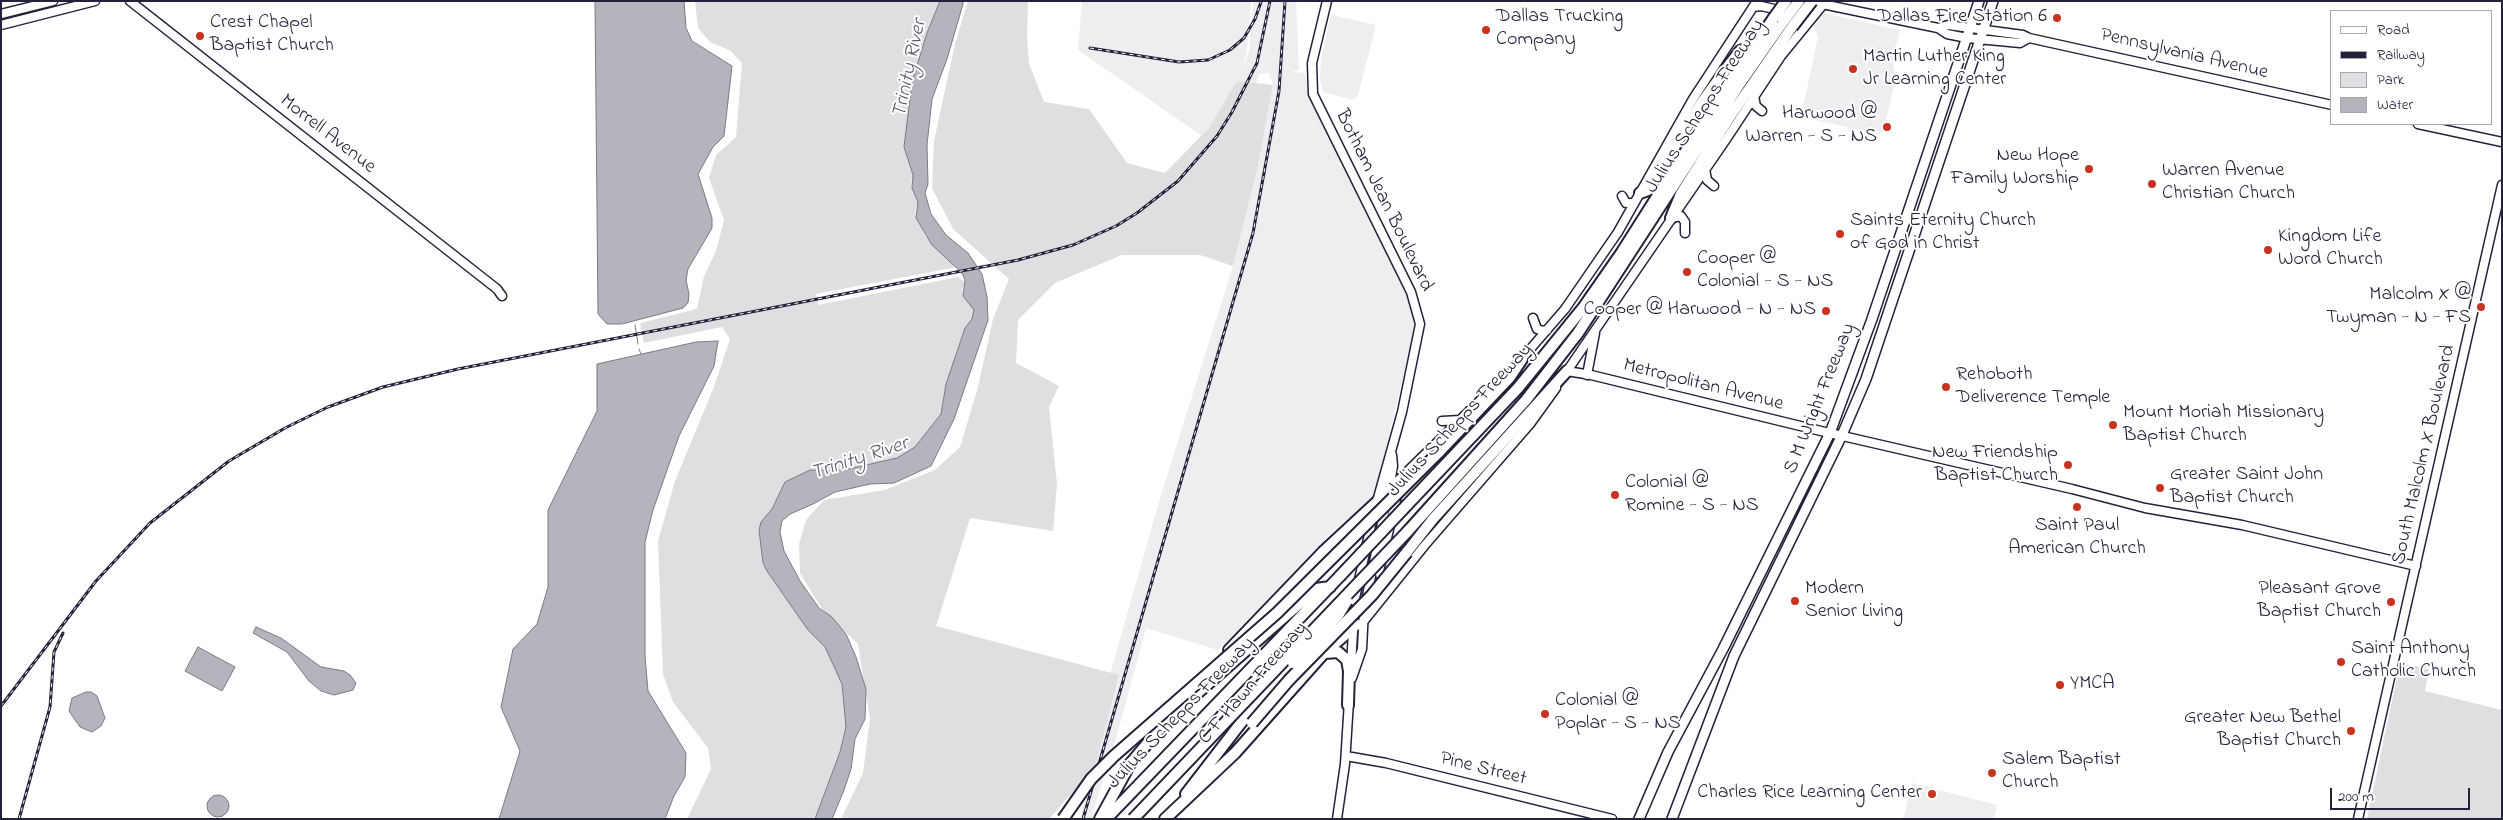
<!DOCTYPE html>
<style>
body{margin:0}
#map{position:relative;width:2503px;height:820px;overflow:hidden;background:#fff;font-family:"Indie Flower",sans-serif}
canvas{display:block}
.frame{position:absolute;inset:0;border:2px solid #22223b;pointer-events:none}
.legend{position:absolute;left:2330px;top:10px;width:162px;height:115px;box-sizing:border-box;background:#fff;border:1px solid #a7a7b1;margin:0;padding:6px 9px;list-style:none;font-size:15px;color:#22223b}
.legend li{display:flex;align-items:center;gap:10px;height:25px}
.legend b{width:25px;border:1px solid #a7a7b1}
.scale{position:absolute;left:2330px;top:788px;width:140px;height:22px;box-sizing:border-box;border:2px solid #22223b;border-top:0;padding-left:6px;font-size:15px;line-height:18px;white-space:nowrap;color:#22223b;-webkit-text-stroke:4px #fff;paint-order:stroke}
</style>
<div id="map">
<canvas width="2503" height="820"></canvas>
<div class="frame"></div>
<ul class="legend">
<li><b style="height:6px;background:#fff"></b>Road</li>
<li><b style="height:6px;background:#22223b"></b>Railway</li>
<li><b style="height:14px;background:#dfdfe2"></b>Park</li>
<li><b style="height:14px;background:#b4b4bc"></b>Water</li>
</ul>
<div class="scale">200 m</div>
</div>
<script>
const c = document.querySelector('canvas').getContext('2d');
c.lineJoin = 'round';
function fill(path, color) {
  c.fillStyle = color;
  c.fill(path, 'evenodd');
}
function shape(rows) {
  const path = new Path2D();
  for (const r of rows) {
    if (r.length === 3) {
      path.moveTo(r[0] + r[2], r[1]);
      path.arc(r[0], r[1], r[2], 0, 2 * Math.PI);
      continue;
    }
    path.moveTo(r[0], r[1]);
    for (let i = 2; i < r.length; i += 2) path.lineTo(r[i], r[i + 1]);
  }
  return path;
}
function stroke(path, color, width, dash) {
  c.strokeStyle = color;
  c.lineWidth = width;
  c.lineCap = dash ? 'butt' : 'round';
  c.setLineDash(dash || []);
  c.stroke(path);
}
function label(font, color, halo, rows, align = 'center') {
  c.font = font + ' "Indie Flower",sans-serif';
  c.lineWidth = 4;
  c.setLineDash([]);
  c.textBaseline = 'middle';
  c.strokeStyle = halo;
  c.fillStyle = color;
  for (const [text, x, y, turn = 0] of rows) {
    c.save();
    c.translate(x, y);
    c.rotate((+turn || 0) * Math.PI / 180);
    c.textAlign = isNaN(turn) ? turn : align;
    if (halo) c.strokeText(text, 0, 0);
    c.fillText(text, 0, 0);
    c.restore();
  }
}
fill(shape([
 [1082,1,1251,1,1247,50,1243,67,1249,52,1253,1,1296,1,1299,70,1291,72,1305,73,1313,106,1410,303,1413,314,1414,332,1374,498,1335,529,1218,650,1146,628,1117,735,1091,819,1080,819,1087,796,1080,780,1160,498,1233,266,1258,166,1273,85,1269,73,1259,74,1253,95,1230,141,1155,186,1203,134,1202,136,1078,50],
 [1824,13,1900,30,1893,58,1895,81,1884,130,1879,134,1801,117,1818,37,1813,24],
 [1331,15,1376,25,1358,96,1353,100,1323,92,1320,80,1321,58],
 [1912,783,1997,805,1994,819,1903,819]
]), '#eeeef1');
fill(shape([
 [695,1,940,1,927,33,909,97,913,175,911,182,918,202,915,213,925,235,957,267,816,294,818,305,958,277,965,282,962,290,974,310,972,319,965,328,946,384,941,414,915,447,897,458,844,470,822,469,785,482,772,509,761,522,759,530,763,563,808,630,825,647,842,684,846,727,840,752,815,819,687,819,711,769,708,748,673,702,663,674,658,541,675,481,714,387,730,339,722,327,644,343,640,323,697,309,704,276,716,251,724,220,709,178,716,155,736,137,742,63,731,51,710,42,698,28],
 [968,1,1028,1,1027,38,1029,64,1044,102,1089,109,1127,163,1165,173,1209,128,1237,81,1273,85,1258,166,1233,266,1200,255,1122,255,1055,283,1018,320,1016,363,1059,386,1049,407,1057,484,1053,531,970,518,936,626,1119,675,1095,767,1049,819,841,819,863,773,870,719,858,644,822,609,800,573,799,544,806,520,824,500,885,490,935,470,960,447,978,387,993,319,1009,279,953,229,932,188,934,141,955,44],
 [2400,663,2429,669,2425,691,2502,710,2502,819,2367,819]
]), '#dfdfe2');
const water = shape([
 [595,1,684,1,686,28,692,41,732,66,724,136,713,147,698,174,712,218,712,228,688,269,686,280,689,294,688,303,683,308,622,324,607,324,598,314,595,1],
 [940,1,963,1,963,4,947,59,932,99,927,145,928,184,925,193,931,214,946,235,968,253,982,274,987,297,988,320,954,419,931,466,894,483,870,484,835,492,813,504,790,514,782,521,780,532,784,551,800,581,819,608,832,617,846,634,856,657,866,689,865,719,855,739,851,769,844,790,832,819,815,819,840,752,846,727,842,684,825,647,808,630,767,571,763,563,759,530,761,522,772,509,785,482,810,470,844,470,897,458,915,447,941,414,946,384,965,328,972,319,974,310,963,296,965,280,962,273,932,245,916,218,918,202,912,188,913,175,904,147,912,82,927,33,940,1],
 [718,341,714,366,679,436,653,510,645,542,645,656,648,691,686,753,685,777,674,796,665,819,499,819,520,751,501,707,513,649,537,624,548,587,548,510,597,411,597,364,696,342,718,341],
 [256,627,281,638,321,667,344,671,350,675,356,683,353,690,334,695,321,691,309,681,287,652,253,633,256,627],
 [198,647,235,667,222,691,185,671,198,647],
 [86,692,91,692,97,696,105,718,101,726,92,732,80,727,69,711,72,698,86,692],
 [218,806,11]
]);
fill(water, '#b4b4bc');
stroke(water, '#7a7a88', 1);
stroke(shape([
 [635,325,638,344],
 [639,349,641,354]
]), '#7a7a88', 1);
const secondary = shape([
 [130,1,497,289,502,296],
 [1327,1,1312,63,1313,94,1411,292,1420,324,1402,412,1376,505],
 [1808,1,1938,28,1947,34,1967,38,2020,43,2029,38],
 [1753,7,1761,6,1783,11],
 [1,14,53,1],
 [1,25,95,1],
 [1938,28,1948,25,2023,35,2029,38,2332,105],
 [1754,96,1756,106,1762,111],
 [2418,124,2502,142],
 [1705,169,1707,180,1714,186],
 [1622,196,1626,203,1634,203],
 [1671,218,1681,216,1685,222,1685,233],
 [1533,318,1537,329,1543,331,1547,330],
 [1519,362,1565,309,1618,232,1693,99,1757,1],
 [1567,371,1591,375,1821,431,2072,489,2145,508,2242,525,2416,566],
 [1565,374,1727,138,1781,56,1826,1],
 [1587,375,1595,333],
 [1442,421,1460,420],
 [1389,490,1393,466,1392,455],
 [1378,500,1502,379],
 [1387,583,1382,580,1379,571,1398,492],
 [1353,628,1363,622,1425,545,1530,424,1556,388],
 [1351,665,1355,598,1373,516],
 [1352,678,1362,649,1364,610,1386,504],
 [1346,756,1386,763,1612,819],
 [1337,819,1345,764,1349,701],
 [2358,819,2502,185]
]);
const primary = shape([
 [1639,819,1668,752,1723,649,1830,433,1872,319,1979,1],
 [1672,819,1734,656,1842,435,1866,379,1993,1]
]);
const highway = shape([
 [1640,193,1648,190,1700,105,1726,69,1740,51,1753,47],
 [1671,218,1681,194,1729,118,1792,27],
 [1438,453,1510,377,1522,359],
 [1407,505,1518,388,1583,308,1622,252,1733,77,1773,19],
 [1408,531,1526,400,1578,333,1739,85,1783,22],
 [1407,552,1433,519,1567,371],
 [1229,650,1323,552,1377,502],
 [1325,653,1338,652,1347,660,1349,671,1348,705],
 [1186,794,1240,724,1293,663],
 [1100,819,1130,764,1169,718,1316,589,1330,587],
 [1106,819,1340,576],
 [1165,819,1235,753,1324,653,1353,628]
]);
stroke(secondary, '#22223b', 11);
stroke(primary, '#22223b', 12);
stroke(highway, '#22223b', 14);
stroke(secondary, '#fff', 8);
stroke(primary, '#fff', 9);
stroke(highway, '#fff', 10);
const rail = shape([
 [1090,48,1179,62,1208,60,1230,50,1244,38,1255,19,1261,2],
 [1,706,96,581,150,523,229,461,285,428,328,407,383,387,458,369,1018,260,1073,245,1116,226,1137,213,1178,181,1217,136,1232,112,1257,63,1270,1],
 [19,819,50,707,54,652,63,633],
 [1083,819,1253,233,1279,91,1285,1]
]);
stroke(rail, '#22223b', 3);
stroke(rail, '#fff', 1, [4]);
const highwayBridge = shape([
 [1773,19,1786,1],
 [1783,22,1799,1],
 [1792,27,1812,1],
 [1340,576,1407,505],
 [1293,663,1339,614,1347,601],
 [1252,723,1289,680,1372,595,1407,552],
 [1063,819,1091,779,1114,756,1277,613,1438,453],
 [1133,819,1408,531]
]);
stroke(highwayBridge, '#22223b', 14, []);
stroke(highwayBridge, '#fff', 10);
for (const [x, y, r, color] of [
 [2057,18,5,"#c8321e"],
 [1486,30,5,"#c8321e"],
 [200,36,5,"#c8321e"],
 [1853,69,5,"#c8321e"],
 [1887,127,5,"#c8321e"],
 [2089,169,5,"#c8321e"],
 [2152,184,5,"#c8321e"],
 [1840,234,5,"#c8321e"],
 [2268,250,5,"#c8321e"],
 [1687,272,5,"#c8321e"],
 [2481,307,5,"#c8321e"],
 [1826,311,5,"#c8321e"],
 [1946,387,5,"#c8321e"],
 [2113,425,5,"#c8321e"],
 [2068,465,5,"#c8321e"],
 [2160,488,5,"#c8321e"],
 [1615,495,5,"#c8321e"],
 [2077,507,5,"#c8321e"],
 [1795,601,5,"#c8321e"],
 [2391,602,5,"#c8321e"],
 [2341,662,5,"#c8321e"],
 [2060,685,5,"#c8321e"],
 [1545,714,5,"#c8321e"],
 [2351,731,5,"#c8321e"],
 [1992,773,5,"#c8321e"],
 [1932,794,5,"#c8321e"]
]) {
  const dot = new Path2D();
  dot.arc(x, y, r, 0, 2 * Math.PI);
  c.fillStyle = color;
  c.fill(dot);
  stroke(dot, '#fff', 2);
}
label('20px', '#22223b', '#fff', [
 ["Dallas Trucking",1496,18],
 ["Company",1496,41],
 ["Dallas Fire Station 6",2047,18,"right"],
 ["Crest Chapel",210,24],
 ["Baptist Church",210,47],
 ["Martin Luther King",1863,58],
 ["Jr Learning Center",1863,81],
 ["Harwood @",1877,115,"right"],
 ["Warren - S - NS",1877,138,"right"],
 ["New Hope",2079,157,"right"],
 ["Family Worship",2079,180,"right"],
 ["Warren Avenue",2162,172],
 ["Christian Church",2162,195],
 ["Saints Eternity Church",1850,222],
 ["of God in Christ",1850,245],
 ["Kingdom Life",2278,238],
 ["Word Church",2278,261],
 ["Cooper @",1697,260],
 ["Colonial - S - NS",1697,283],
 ["Malcolm X @",2471,296,"right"],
 ["Twyman - N - FS",2471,319,"right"],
 ["Cooper @ Harwood - N - NS",1816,311,"right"],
 ["Rehoboth",1956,376],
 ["Deliverence Temple",1956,399],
 ["Mount Moriah Missionary",2123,414],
 ["Baptist Church",2123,437],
 ["New Friendship",2058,454,"right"],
 ["Baptist Church",2058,477,"right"],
 ["Greater Saint John",2170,476],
 ["Baptist Church",2170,499],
 ["Colonial @",1625,484],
 ["Romine - S - NS",1625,507],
 ["Saint Paul",2077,527,"center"],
 ["American Church",2077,550,"center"],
 ["Modern",1805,590],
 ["Senior Living",1805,613],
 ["Pleasant Grove",2381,590,"right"],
 ["Baptist Church",2381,613,"right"],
 ["Saint Anthony",2351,650],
 ["Catholic Church",2351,673],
 ["YMCA",2070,685],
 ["Colonial @",1555,702],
 ["Poplar - S - NS",1555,725],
 ["Greater New Bethel",2341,719,"right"],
 ["Baptist Church",2341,742,"right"],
 ["Salem Baptist",2002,761],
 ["Church",2002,784],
 ["Charles Rice Learning Center",1922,794,"right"]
], 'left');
label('20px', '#22223b', '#fff', [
 ["Pennsylvania Avenue",2184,55,13],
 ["Julius Schepps Freeway",1706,107,-57],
 ["Morrell Avenue",327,135,38],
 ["Botham Jean Boulevard",1383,201,64],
 ["Metropolitan Avenue",1703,386,14],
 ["S M Wright Freeway",1821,399,-68],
 ["Julius Schepps Freeway",1461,421,-47],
 ["South Malcolm X Boulevard",2425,455,-77],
 ["C F Hawn Freeway",1254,684,-49],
 ["Julius Schepps Freeway",1182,714,-46],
 ["Pine Street",1483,770,14]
]);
label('italic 21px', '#5c5c6f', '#fff', [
 ["Trinity River",911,69,-78],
 ["Trinity River",860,460,-18]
]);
</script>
